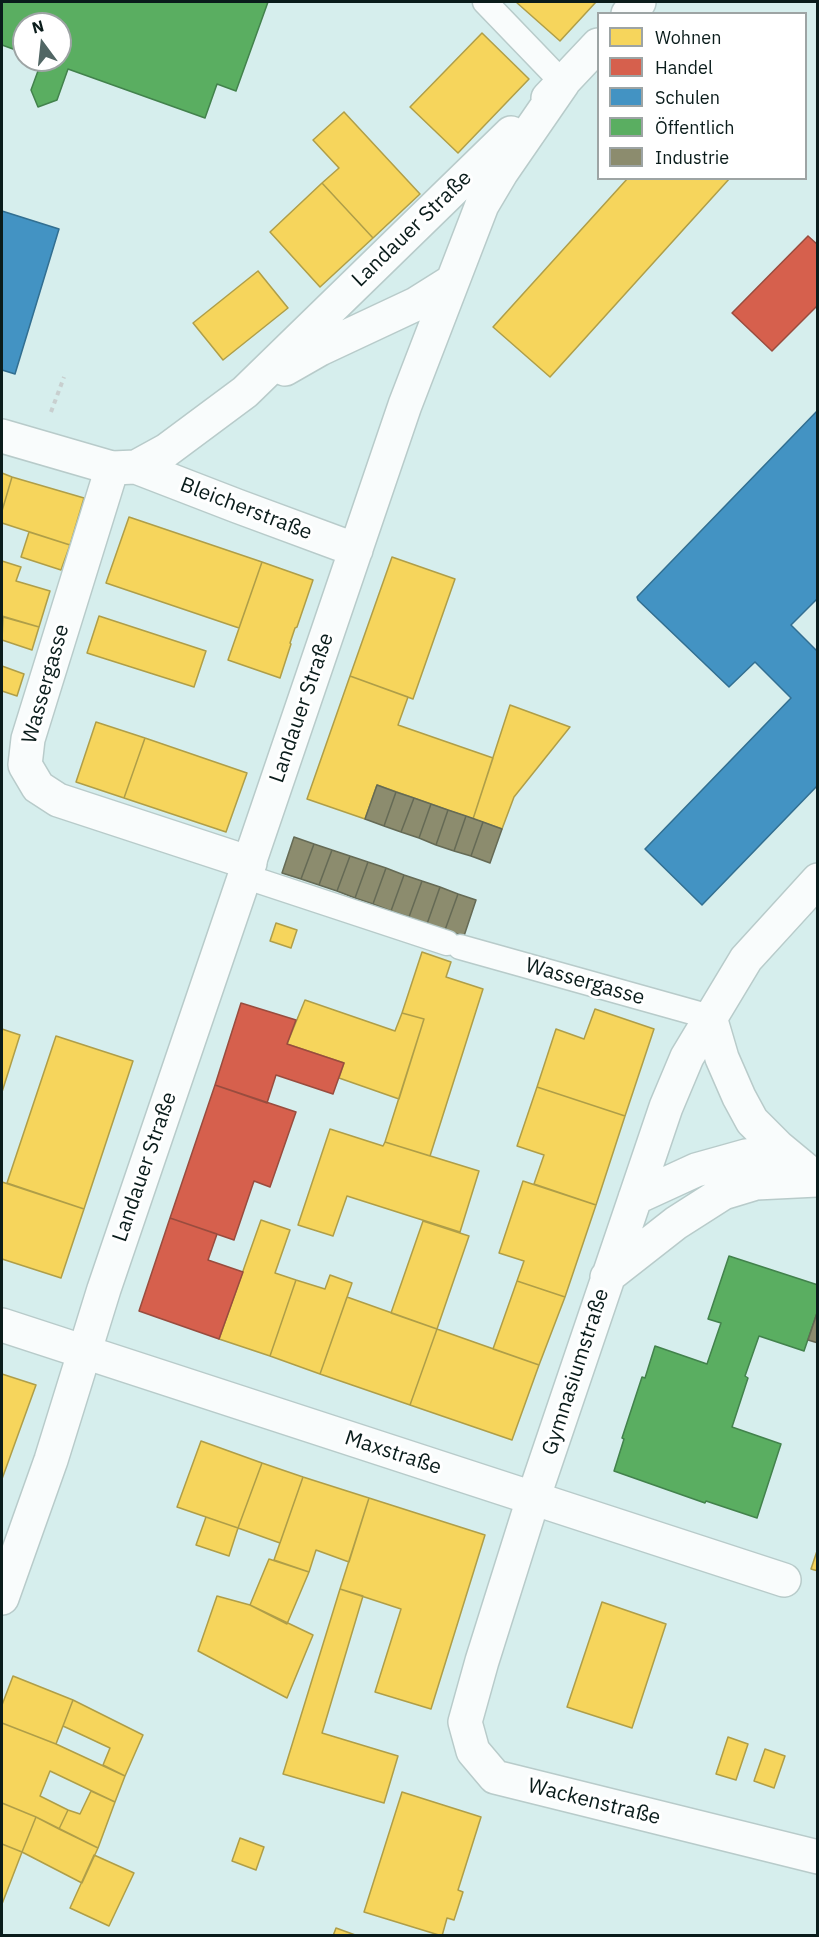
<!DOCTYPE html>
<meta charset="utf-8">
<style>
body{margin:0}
#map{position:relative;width:819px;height:1937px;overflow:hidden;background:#d6eeed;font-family:"IBM Plex Sans",sans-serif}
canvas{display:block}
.frame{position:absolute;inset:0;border:3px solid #0a1c1b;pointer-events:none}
.legend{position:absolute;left:597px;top:12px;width:210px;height:168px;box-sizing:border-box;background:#fff;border:2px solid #9da4a4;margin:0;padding:8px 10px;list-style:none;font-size:18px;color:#0a1c1b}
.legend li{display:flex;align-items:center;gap:12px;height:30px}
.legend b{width:30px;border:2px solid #9da4a4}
.north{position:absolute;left:12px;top:12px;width:60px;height:60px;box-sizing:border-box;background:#fff;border:2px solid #9da4a4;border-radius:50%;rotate:345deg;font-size:16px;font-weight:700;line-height:24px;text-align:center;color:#0a1c1b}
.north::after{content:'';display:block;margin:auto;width:21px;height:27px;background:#516664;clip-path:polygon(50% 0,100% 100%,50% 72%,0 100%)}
</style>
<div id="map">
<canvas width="819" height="1937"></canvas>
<div class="frame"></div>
<ul class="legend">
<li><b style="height:16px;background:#f6d55c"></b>Wohnen</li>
<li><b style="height:16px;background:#d6604d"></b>Handel</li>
<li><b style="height:16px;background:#4393c3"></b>Schulen</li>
<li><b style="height:16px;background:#5aae61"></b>Öffentlich</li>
<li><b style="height:16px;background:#8c8c6e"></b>Industrie</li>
</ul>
<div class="north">N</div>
</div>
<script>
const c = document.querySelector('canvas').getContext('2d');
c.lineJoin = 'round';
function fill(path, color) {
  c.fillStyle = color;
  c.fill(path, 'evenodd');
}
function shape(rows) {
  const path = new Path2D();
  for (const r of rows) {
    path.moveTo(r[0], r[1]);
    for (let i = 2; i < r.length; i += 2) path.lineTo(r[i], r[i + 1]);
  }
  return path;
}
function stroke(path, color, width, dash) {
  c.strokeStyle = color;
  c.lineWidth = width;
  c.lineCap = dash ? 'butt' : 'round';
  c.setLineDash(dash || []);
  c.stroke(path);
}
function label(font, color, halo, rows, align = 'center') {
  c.font = font + ' "IBM Plex Sans",sans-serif';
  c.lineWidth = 6;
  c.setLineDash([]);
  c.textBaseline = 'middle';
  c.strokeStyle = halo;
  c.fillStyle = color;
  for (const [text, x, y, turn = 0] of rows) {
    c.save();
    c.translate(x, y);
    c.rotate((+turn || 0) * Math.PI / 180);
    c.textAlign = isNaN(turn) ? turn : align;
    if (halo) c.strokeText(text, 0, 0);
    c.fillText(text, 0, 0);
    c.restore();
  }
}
const homes = shape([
 [516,2,596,2,560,41,516,2],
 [482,33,529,79,458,153,410,107,482,33],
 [344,112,420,194,373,238,322,183,339,168,313,140,344,112],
 [628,178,730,178,550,377,493,327,628,178],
 [322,183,373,238,320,287,270,232,322,183],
 [258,271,288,308,223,360,193,323,258,271],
 [2,473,12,477,2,511,2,473],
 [12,477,84,498,70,545,2,523,2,511,12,477],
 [129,517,262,562,239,628,106,583,129,517],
 [29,532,70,545,61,570,21,557,29,532],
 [392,557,455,579,413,699,350,676,392,557],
 [2,561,21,567,16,581,50,591,39,627,2,616,2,561],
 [262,562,313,580,297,627,295,628,290,643,291,644,280,678,228,660,262,562],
 [99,616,206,651,194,687,87,653,99,616],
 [3,617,39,627,32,650,2,640,3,617],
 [2,666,24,674,17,696,2,691,2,666],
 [350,676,408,697,398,725,493,758,473,819,377,785,365,819,307,799,350,676],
 [510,705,570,727,514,797,502,829,473,819,510,705],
 [96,722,145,738,124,798,76,782,96,722],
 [145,738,247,773,226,832,124,798,145,738],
 [276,923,297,930,291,948,270,941,276,923],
 [422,952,451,962,446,977,483,989,430,1156,385,1142,424,1019,402,1013,422,952],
 [305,1000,395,1031,402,1013,424,1019,399,1099,339,1078,344,1063,287,1044,305,1000],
 [595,1009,654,1029,625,1116,537,1087,556,1029,584,1039,595,1009],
 [2,1029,20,1035,2,1092,2,1029],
 [56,1036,133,1061,84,1209,7,1183,56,1036],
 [537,1087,625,1116,596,1205,534,1184,544,1155,517,1146,537,1087],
 [330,1129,383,1146,385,1142,479,1171,460,1232,347,1196,333,1236,298,1225,330,1129],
 [523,1181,596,1205,565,1297,517,1281,524,1261,499,1253,523,1181],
 [2,1182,84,1209,61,1278,2,1259,2,1182],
 [261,1220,290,1230,275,1273,296,1280,270,1356,219,1339,261,1220],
 [423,1221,469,1236,437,1329,391,1313,423,1221],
 [330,1275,352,1283,320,1374,270,1356,296,1280,325,1289,330,1275],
 [517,1281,565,1297,539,1365,493,1349,517,1281],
 [347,1297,437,1329,410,1405,320,1374,347,1297],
 [437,1329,539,1365,512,1440,410,1405,437,1329],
 [2,1374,36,1385,2,1479,2,1374],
 [201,1441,262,1463,238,1528,177,1507,201,1441],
 [262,1463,303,1477,280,1543,238,1528,262,1463],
 [303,1477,369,1498,349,1562,316,1550,309,1572,274,1560,303,1477],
 [369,1498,485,1535,431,1709,375,1692,401,1609,340,1589,369,1498],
 [206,1517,238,1528,229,1556,196,1545,206,1517],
 [818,1548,818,1571,811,1569,818,1548],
 [269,1559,309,1572,287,1624,250,1605,269,1559],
 [340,1589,363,1596,322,1733,398,1756,384,1803,283,1774,340,1589],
 [217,1596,250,1605,313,1635,287,1698,198,1651,217,1596],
 [602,1602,666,1624,632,1728,567,1707,602,1602],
 [13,1676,73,1700,56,1744,2,1723,2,1705,13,1676],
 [73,1700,143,1735,125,1776,103,1765,110,1748,63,1726,73,1700],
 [2,1723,56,1744,125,1776,115,1802,50,1771,40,1796,68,1810,59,1829,36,1817,2,1803,2,1723],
 [728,1737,748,1744,736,1780,716,1774,728,1737],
 [765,1749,785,1756,774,1788,754,1781,765,1749],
 [91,1791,115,1802,98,1848,59,1829,68,1810,80,1814,91,1791],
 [402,1792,481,1817,458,1890,463,1892,454,1920,447,1918,442,1936,364,1912,402,1792],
 [2,1803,36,1817,22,1852,2,1844,2,1803],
 [36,1817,98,1848,82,1883,22,1852,36,1817],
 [240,1838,264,1847,256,1870,232,1861,240,1838],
 [2,1844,22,1852,2,1904,2,1844],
 [94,1855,134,1873,109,1926,70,1908,94,1855],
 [336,1928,358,1936,333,1936,336,1928]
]);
fill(homes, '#f6d55c');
stroke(homes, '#af9e48', 1.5);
const shops = shape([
 [808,236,818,245,818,305,772,351,732,313,808,236],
 [241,1003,296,1020,287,1044,344,1063,333,1094,276,1075,267,1103,215,1085,241,1003],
 [215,1085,296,1112,270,1187,254,1181,234,1240,170,1218,215,1085],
 [170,1218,217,1234,208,1260,243,1272,219,1339,139,1311,170,1218]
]);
fill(shops, '#d6604d');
stroke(shops, '#994c3e', 1.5);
const schools = shape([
 [2,211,59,229,15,374,2,370,2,211],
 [818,410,818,598,791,625,818,652,818,785,702,905,645,849,791,698,755,662,729,687,638,600,637,597,818,410]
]);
fill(schools, '#4393c3');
stroke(schools, '#326f91', 1.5);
const public = shape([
 [2,2,268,2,236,91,217,84,205,118,68,69,57,100,38,107,31,90,42,60,60,60,60,24,24,24,24,53,2,45,2,2],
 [729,1256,818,1285,818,1310,804,1351,759,1336,745,1376,748,1378,732,1427,781,1444,757,1518,706,1501,705,1503,614,1471,624,1439,622,1438,642,1377,645,1378,655,1346,707,1364,721,1323,708,1319,729,1256]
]);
fill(public, '#5aae61');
stroke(public, '#42824c', 1.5);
const industry = shape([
 [377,785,396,792,384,826,365,819,377,785],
 [396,792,414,798,401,832,384,826,396,792],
 [414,798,431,804,419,838,401,832,414,798],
 [431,804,448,810,436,845,419,838,431,804],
 [448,810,466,816,454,851,436,845,448,810],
 [466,816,483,822,471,856,454,851,466,816],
 [483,822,502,829,490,863,471,856,483,822],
 [294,837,314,844,301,879,282,873,294,837],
 [314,844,332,850,319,885,301,879,314,844],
 [332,850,350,856,337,891,319,885,332,850],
 [350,856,368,862,355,898,337,891,350,856],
 [368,862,386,868,373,904,355,898,368,862],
 [386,868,404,875,391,911,373,904,386,868],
 [404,875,422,881,409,917,391,911,404,875],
 [422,881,440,887,427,924,409,917,422,881],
 [440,887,458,894,445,930,427,924,440,887],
 [458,894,476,900,464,936,445,930,458,894],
 [818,1310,818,1343,808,1340,818,1310]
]);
fill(industry, '#8c8c6e');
stroke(industry, '#656a55', 1.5);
const lane = shape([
 [485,2,563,83],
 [244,876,447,943],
 [460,947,710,1017]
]);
const street = shape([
 [112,468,28,739,25,765,38,787,58,800,250,863],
 [818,880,746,959,687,1057,666,1107,533,1499,482,1661,465,1722,473,1751,495,1777,818,1857],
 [710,1017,722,1058,739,1097,752,1121,778,1147,818,1180],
 [635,1198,696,1170,746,1156,784,1152],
 [607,1277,676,1223,723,1193,756,1183,817,1180],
 [2,1325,784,1580]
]);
const secondary = shape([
 [628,14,639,2],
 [548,98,598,45],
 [285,369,320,349,416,304,451,282],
 [2,436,112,468,136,467,167,450,245,392,511,133],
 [136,467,237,506,356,550],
 [2,1598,51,1460,104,1289,405,405,482,205,501,173,563,83]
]);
stroke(lane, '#b8cbca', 27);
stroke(street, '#b8cbca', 36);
stroke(secondary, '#b8cbca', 36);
stroke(shape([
 [51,412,64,377]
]), '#c8cfcf', 4, [4.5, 4.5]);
stroke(lane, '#f9fcfc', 24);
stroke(street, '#f9fcfc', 33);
stroke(secondary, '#f9fcfc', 33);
label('21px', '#0a1c1b', '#fff', [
 ["Landauer Straße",412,229,-44],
 ["Bleicherstraße",246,509,21],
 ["Wassergasse",46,684,-74],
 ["Landauer Straße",302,708,-71],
 ["Wassergasse",585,982,16],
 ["Landauer Straße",145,1167,-71],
 ["Gymnasiumstraße",576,1372,-72],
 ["Maxstraße",393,1453,18],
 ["Wackenstraße",594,1802,14]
]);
</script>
